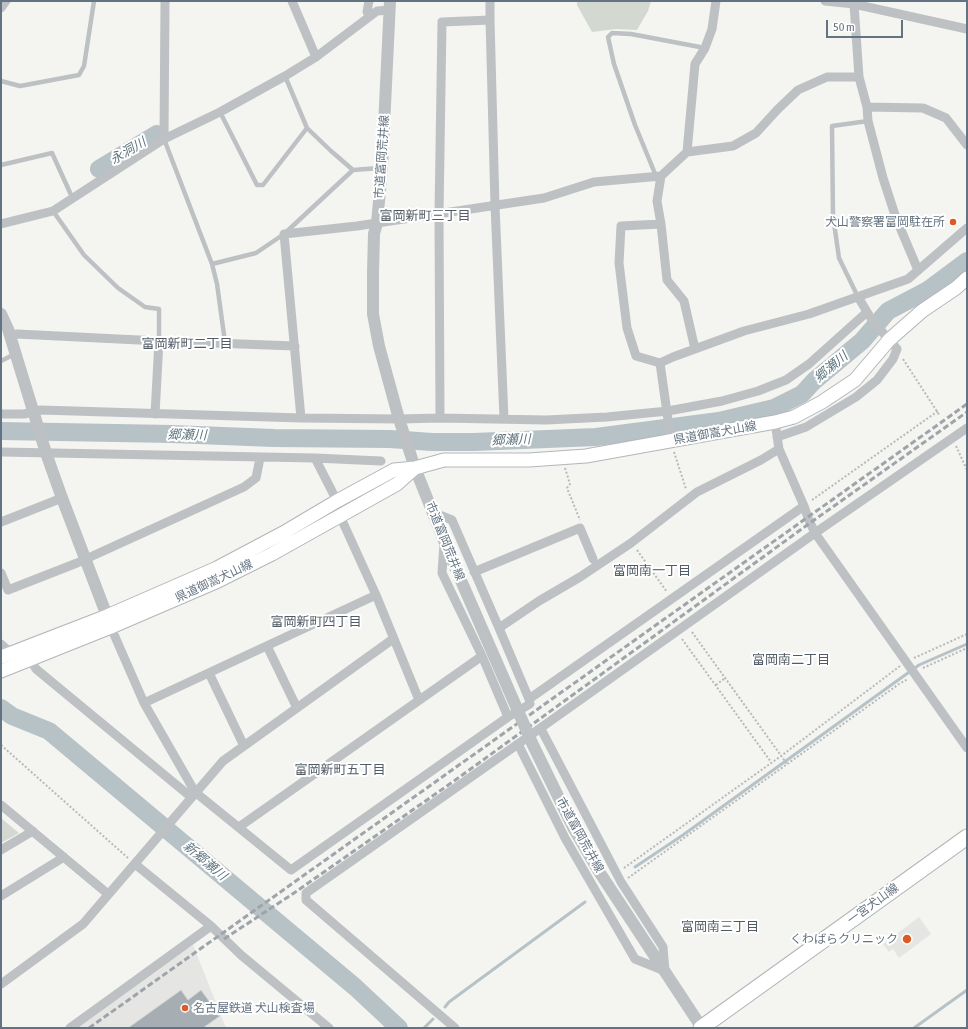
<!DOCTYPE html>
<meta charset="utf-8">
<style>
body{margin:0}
#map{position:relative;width:968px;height:1029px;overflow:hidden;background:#f4f4f0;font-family:"Asap Condensed",sans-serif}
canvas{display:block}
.frame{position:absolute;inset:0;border:2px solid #647381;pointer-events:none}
.scale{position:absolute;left:826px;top:20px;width:77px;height:18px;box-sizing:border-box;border:2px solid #647381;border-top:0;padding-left:5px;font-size:12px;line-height:14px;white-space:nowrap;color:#647381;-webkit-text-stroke:3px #fff;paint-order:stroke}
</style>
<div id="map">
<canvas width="968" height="1029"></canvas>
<div class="frame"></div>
<div class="scale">50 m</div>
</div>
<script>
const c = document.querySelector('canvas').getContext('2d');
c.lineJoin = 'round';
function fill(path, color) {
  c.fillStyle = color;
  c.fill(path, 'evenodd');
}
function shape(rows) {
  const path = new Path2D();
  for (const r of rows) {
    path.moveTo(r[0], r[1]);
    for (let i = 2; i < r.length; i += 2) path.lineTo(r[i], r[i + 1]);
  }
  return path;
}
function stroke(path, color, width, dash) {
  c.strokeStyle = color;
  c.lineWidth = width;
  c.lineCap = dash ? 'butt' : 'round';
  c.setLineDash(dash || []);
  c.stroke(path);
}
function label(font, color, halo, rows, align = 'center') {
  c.font = font + ' "Asap Condensed","Noto Sans JP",sans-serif';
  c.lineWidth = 4;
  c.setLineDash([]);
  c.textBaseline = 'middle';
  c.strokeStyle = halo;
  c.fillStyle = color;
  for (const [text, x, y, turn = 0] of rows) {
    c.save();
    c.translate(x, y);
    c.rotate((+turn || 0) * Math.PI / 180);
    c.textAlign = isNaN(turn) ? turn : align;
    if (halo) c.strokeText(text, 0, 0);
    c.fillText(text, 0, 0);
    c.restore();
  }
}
fill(shape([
 [919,917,931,934,899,958,893,949,889,952,883,944],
 [193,945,226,1028,73,1028]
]), '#e5e6e4');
fill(shape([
 [577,1,651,1,648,11,637,30,616,29,592,32,577,5],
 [1,818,19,833,1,843]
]), '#d3d9d0');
stroke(shape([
 [635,867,683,835,919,665,967,644],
 [445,1007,449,1002,585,902],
 [424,1028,433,1019],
 [914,1028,967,990]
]), '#b7c2c7', 3);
stroke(shape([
 [99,169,157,134],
 [1,431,172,434,274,438,390,439,432,442,474,442,596,437,719,421,774,408,802,394,814,381,862,341,888,311,928,290,967,261],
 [1,708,12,716,49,731,355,987,399,1028]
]), '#b7c2c7', 18);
const building = shape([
 [181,990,188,1000,201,990,220,1016,203,1028,128,1028,181,990]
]);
fill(building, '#a7aeb3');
stroke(building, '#d5d5d3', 1);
const secondary = shape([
 [1,657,107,616,217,568,283,533,337,501,394,470,415,468,444,460,529,460,586,456,775,422,794,417,822,402,855,380,889,340,922,311,956,288,967,278],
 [1,671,111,627,218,581,272,554,397,484,415,468]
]);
const primary = shape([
 [701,1028,967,837]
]);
stroke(secondary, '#b2b6bb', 15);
stroke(primary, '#b2b6ba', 17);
stroke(shape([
 [903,359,940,416],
 [956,446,967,470],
 [674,452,686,489],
 [565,468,570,484,567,488,580,520],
 [812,500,938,411],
 [637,550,667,592],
 [692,632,787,764],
 [682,639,771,762],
 [914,658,967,634],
 [923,668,967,648],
 [716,685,725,678],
 [1,745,128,858],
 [624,868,781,756,900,666],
 [628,878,899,684,908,679]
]), '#b7babc', 2, [2, 2]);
stroke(shape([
 [285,76,307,128,331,151,353,170,380,168],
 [1,81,20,86,79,75,84,66,94,1],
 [220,112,257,185,263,185,307,128],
 [164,139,212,264,217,284,225,342],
 [1,165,52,153,72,197],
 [656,176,635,125,614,64,608,37,612,33,631,34,705,48],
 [53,211,84,255,118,288,145,307,159,309,159,341],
 [212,264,256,253,284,234,353,170],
 [858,297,839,258,833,216,832,126,868,121],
 [1,361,15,354]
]), '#bdc1c4', 4.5);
stroke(shape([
 [292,1,316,57],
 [369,1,367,12,370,16],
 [825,1,854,4,967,29],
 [854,4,859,77,867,107,868,121,883,178,896,218,918,270],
 [1,8,6,1],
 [490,20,495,205,504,418],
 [867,107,923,108,946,118,967,145],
 [164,139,165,1],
 [687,152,695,64,705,48,712,29,716,1],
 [1,224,53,211,164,139,220,112,285,76,316,57,377,11,390,10],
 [661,224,621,226,619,263,627,328,636,356,660,363,673,357,744,331,809,314,908,279,967,228],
 [9,335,17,334,159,341,295,346],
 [695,349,684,301,667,280,661,224,657,201,661,176,687,152,733,146,756,133,778,109,798,90,827,77,859,77],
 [660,363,671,441],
 [1,414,24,414,41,410,301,418,399,419,440,418,546,420,607,417,668,411,722,401,758,391,786,380,809,364,867,312],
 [155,414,159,341],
 [301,418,284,234,357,226,544,198,594,182,661,176],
 [440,418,439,214,442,22,490,20,490,1],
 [775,422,779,449,804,506,808,518,815,533,967,748],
 [777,437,806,427,856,397,877,380,893,359,897,349,872,320,858,297],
 [1,452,315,458,337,501],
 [315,458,381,461],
 [340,516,376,595,419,700],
 [1,522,62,498],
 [444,543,442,573,482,656,508,717],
 [474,572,580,528,593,559],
 [1,573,8,590,77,563,244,487,256,478,260,458],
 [109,623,144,703,195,792,291,870,508,717,530,704,529,699,499,628,452,520,432,512],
 [499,628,539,601,580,577,631,543,697,492,761,460,779,449],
 [1,644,11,653],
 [267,646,297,708],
 [30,659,36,669,191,797],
 [209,673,244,746],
 [529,699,804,506],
 [144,703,376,595],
 [518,744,565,838,635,959,665,971,663,947,621,882,541,729],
 [1,805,108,894],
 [239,827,482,656],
 [1,850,33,831],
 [135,864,211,926,241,955,329,1028],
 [1,896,64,857],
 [1,984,83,924,223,761,393,639],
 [70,1028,211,926],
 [455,1028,306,900,306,893,518,744,815,533,967,428]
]), '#bdc1c4', 9);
stroke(shape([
 [390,1,382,168,377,223,374,234,373,273,373,314,379,346,399,419,415,468,449,553],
 [1,314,8,329,46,453,62,498,107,616],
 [650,949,702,1028]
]), '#bdc1c4', 12);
stroke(secondary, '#fff', 13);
stroke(primary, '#fff', 15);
stroke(shape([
 [224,939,294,893,454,781,810,523,967,412],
 [89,1028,967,404]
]), '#9ea4aa', 3, [6, 3]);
stroke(shape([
 [449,553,532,743,574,829,598,870,650,949]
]), '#bdc1c4', 12);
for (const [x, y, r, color] of [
 [953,222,4,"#dd5928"],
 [907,939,5,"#dd5928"],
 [185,1008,4,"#dd5928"]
]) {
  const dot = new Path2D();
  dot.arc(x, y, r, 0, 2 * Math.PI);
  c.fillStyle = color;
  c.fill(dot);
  stroke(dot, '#fff', 1.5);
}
label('12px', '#647381', '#fff', [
 ["市道富岡荒井線",382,157,-86],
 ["県道御嵩犬山線",715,433,-10],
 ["市道富岡荒井線",445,541,68],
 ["県道御嵩犬山線",214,581,-25],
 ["市道富岡荒井線",580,835,61],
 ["一宮犬山線",873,904,-36]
]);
label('12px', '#647381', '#fff', [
 ["犬山警察署富岡駐在所",945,222],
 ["くわばらクリニック",898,939],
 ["名古屋鉄道 犬山検査場",193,1008,"left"]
], 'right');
label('italic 13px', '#5f757e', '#fff', [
 ["永洞川",128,151,-31],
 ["郷瀬川",831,367,-40],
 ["郷瀬川",187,435,1],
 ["郷瀬川",511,440,-2],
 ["新郷瀬川",205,861,40]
]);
label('13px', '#525c66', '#fff', [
 ["富岡新町三丁目",425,216],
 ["富岡新町二丁目",187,344],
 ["富岡南一丁目",652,571],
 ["富岡新町四丁目",316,622],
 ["富岡南二丁目",791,660],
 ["富岡新町五丁目",340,770],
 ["富岡南三丁目",720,927]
]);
</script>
